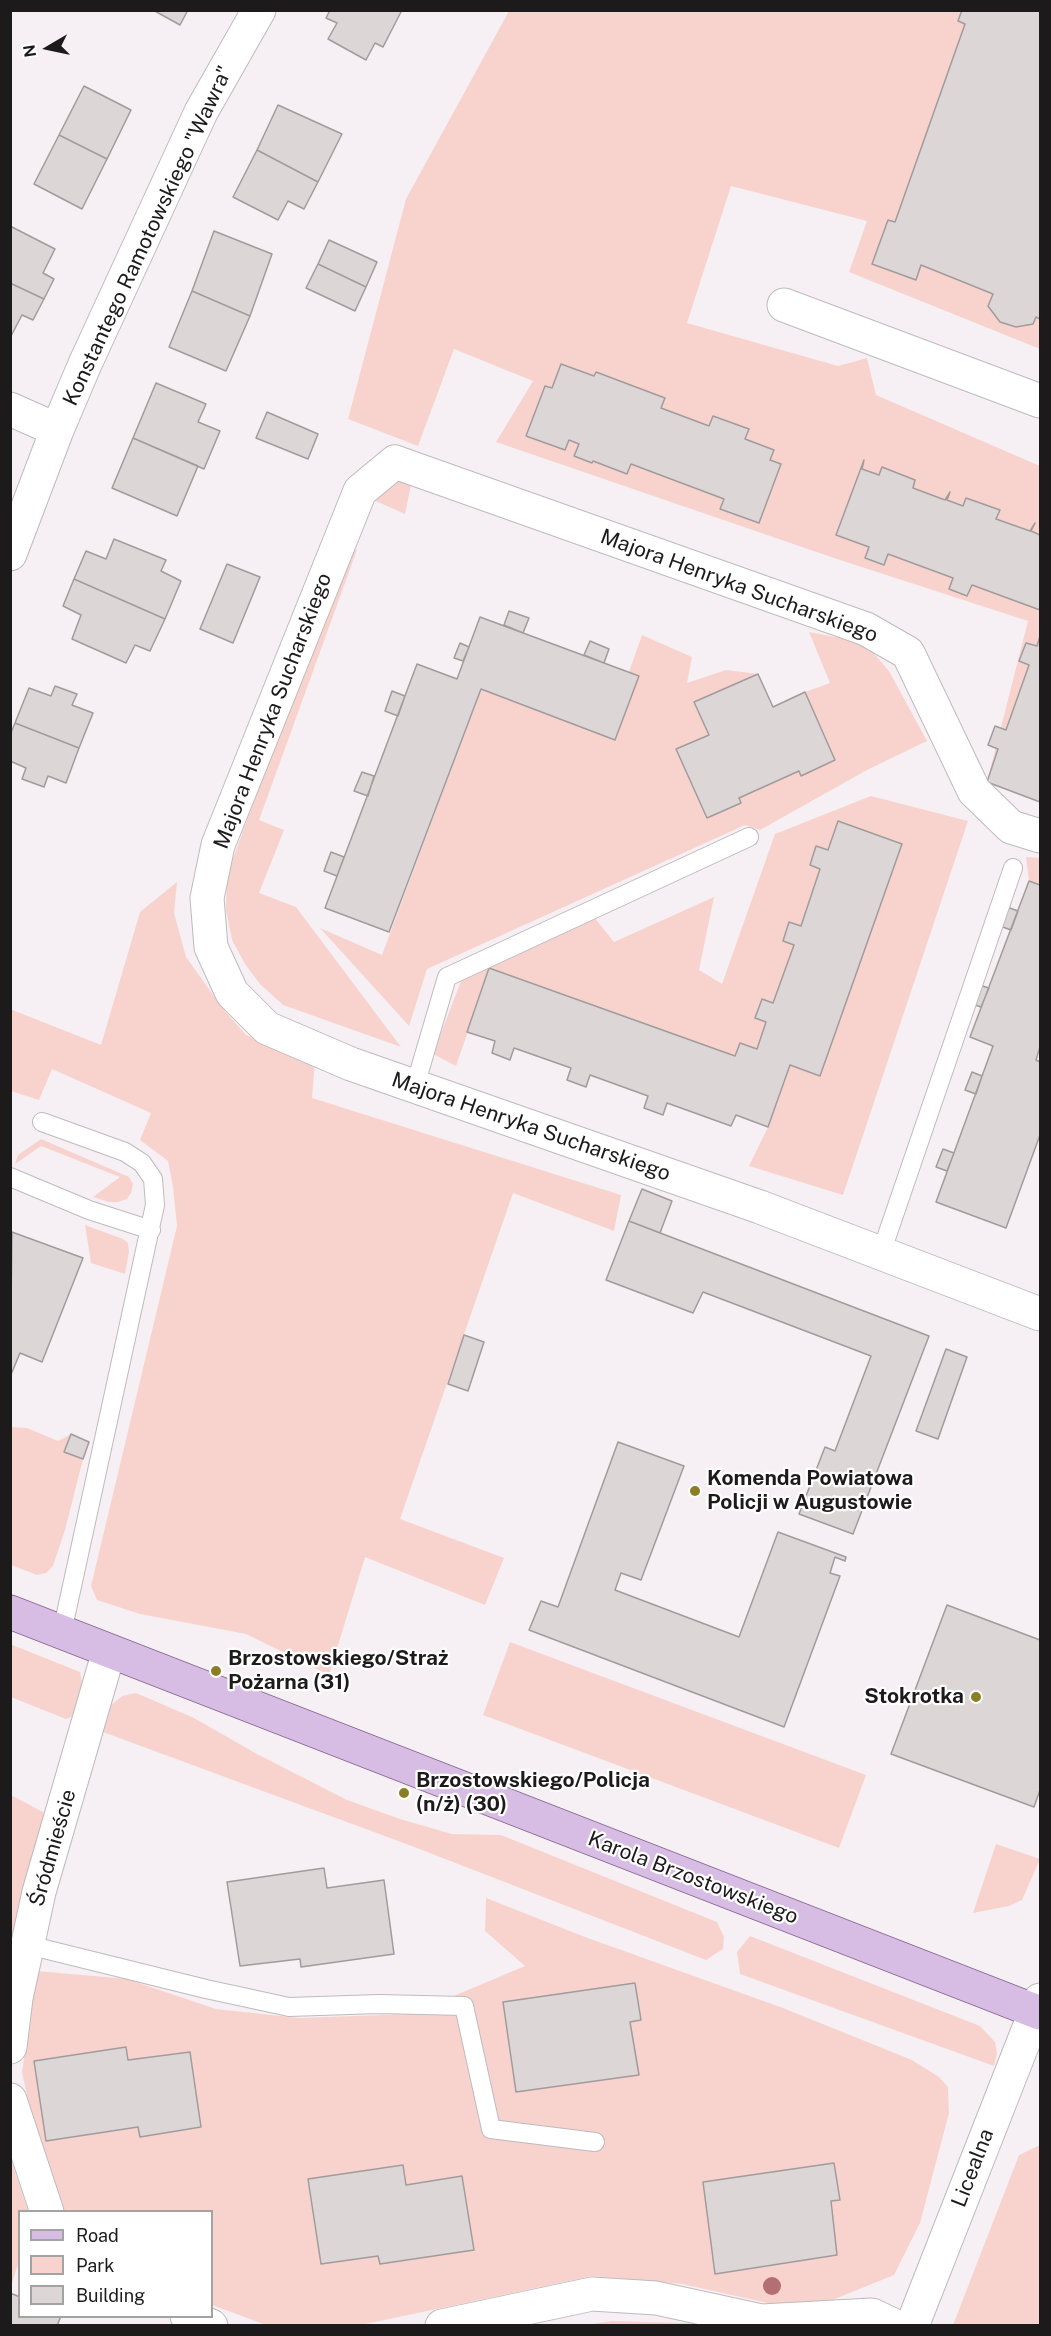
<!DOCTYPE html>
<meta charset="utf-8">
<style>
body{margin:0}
#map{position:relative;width:1051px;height:2336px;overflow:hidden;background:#f6f0f4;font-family:"Public Sans",sans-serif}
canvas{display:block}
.frame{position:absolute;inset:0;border:12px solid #1c1a1b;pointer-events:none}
.legend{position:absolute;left:18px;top:2210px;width:195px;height:108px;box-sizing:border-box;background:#fff;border:2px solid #a4a3a4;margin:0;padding:8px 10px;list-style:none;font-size:18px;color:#1c1a1b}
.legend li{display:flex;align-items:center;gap:12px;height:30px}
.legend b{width:30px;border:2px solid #a4a3a4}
.north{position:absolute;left:18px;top:18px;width:60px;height:60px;-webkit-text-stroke:4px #fff;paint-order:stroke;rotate:261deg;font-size:16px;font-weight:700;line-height:24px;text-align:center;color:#1c1a1b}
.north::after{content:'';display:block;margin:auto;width:21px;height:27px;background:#1c1a1b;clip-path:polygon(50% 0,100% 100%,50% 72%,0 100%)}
</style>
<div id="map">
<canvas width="1051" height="2336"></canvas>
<div class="frame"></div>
<ul class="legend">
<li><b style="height:8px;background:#d7bce3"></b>Road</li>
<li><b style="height:16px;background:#f8d3ce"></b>Park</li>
<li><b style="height:16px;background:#ddd6d7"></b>Building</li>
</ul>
<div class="north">N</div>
</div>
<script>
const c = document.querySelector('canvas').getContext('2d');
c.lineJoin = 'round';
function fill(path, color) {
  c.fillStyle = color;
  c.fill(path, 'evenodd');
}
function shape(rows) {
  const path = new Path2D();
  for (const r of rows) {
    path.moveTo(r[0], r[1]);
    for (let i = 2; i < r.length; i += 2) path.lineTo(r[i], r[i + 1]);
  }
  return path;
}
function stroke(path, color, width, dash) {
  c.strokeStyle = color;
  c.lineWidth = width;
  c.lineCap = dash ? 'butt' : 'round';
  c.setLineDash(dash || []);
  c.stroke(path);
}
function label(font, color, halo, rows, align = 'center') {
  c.font = font + ' "Public Sans",sans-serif';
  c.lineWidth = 4.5;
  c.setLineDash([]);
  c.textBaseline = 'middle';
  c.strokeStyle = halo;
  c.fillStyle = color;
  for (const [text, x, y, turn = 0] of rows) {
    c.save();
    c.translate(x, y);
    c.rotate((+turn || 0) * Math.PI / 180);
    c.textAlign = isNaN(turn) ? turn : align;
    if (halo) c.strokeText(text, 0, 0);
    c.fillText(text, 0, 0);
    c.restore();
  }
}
fill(shape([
 [509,11,1040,11,1040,349,849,272,867,221,731,186,687,323,838,366,867,358,876,395,1040,466,1040,801,987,782,1028,621,837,559,496,442,533,381,454,349,418,446,348,419,406,199],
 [366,470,413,475,405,514,369,498],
 [347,546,357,550,259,820,284,830,259,893,296,907,401,1047,283,1005,260,984,245,964,232,940,226,910,227,875],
 [809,632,845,639,871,650,889,671,927,741,867,770,760,830,745,825,427,969,409,1026,320,928,382,955,481,689,615,740,639,676,629,672,642,635,692,657,687,683,726,670,758,674,694,702,709,735,676,749,707,818,739,798,799,771,801,775,835,760,805,692,830,683],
 [871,796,968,821,843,1195,749,1166,768,1127,790,1065,819,1076,902,844,838,821,828,850,816,846,810,865,820,869,801,926,789,923,783,940,794,945,773,1003,762,999,755,1018,766,1022,757,1049,735,1056,490,968,456,1066,433,1054,463,976,594,917,614,942,714,897,699,970,722,984,775,834],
 [1026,857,1040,858,1040,885,1029,881],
 [177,882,174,913,186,957,224,1010,246,1035,277,1049,315,1060,312,1098,621,1195,614,1231,513,1193,400,1519,504,1558,485,1605,365,1557,329,1675,246,1634,140,1614,97,1600,91,1586,177,1226,173,1187,168,1161,140,1140,151,1113,52,1069,39,1100,11,1091,10,1009,101,1045,140,912],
 [41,1139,129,1177,133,1184,131,1193,127,1199,118,1202,109,1202,93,1197,120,1177,41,1146,15,1164,18,1155],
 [85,1225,123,1239,128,1243,129,1252,125,1274,91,1263],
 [10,1427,27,1428,58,1441,71,1434,64,1452,83,1459,65,1530,53,1566,46,1573,37,1575,11,1565],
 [510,1642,866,1775,839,1848,483,1715],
 [10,1644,80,1672,83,1687,76,1715,66,1719,11,1697],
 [136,1693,194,1718,257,1754,347,1800,400,1819,452,1834,501,1835,717,1922,724,1937,723,1949,706,1960,409,1845,103,1732,110,1706,122,1696],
 [11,1795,43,1812,45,1838,11,1987],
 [996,1844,1040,1859,1022,1900,1009,1906,973,1913],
 [486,1898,585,1937,783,2008,912,2060,939,2077,948,2087,949,2113,920,2223,894,2275,830,2301,781,2306,682,2284,592,2276,361,2325,269,2326,212,2305,212,2212,65,2211,46,2184,22,2072,37,1971,127,1979,216,2009,299,2018,411,2014,525,1966,485,1931],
 [750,1936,980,2026,995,2042,997,2053,994,2066,740,1974,737,1952],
 [1040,2145,1040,2325,953,2325,1019,2155],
 [10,2157,28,2211,20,2212,19,2261,11,2286],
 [612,2321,721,2324,723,2326,577,2326]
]), '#f8d3ce');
const building = shape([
 [153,10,188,10,180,25,153,10],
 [330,10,402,10,383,47,375,43,366,60,328,39,337,23,326,18,330,10],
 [962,10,1040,10,1040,319,1036,317,1033,324,1016,327,1000,322,988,306,993,294,921,265,916,280,872,264,888,220,895,222,965,24,958,21,962,10],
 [84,86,131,110,107,159,59,135,84,86],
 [278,105,342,134,318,182,257,150,278,105],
 [59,135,107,159,82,209,34,184,59,135],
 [257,150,318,182,304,209,288,201,278,220,233,197,257,150],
 [10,226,55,249,43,273,54,279,44,299,10,283,10,226],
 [214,231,272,254,250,316,192,291,214,231],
 [329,240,377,262,366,287,318,264,329,240],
 [318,264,366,287,355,311,306,288,318,264],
 [10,283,44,299,33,320,22,315,10,338,10,283],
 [192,291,250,316,226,371,169,347,192,291],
 [561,364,594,376,596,372,665,398,661,408,709,426,713,416,749,429,745,439,774,450,770,460,781,464,759,523,720,509,724,499,631,464,627,474,593,461,592,463,574,456,579,444,569,440,565,450,526,436,545,386,552,388,561,364],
 [156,383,206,404,198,422,220,431,204,469,133,438,156,383],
 [267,412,318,434,308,459,256,438,267,412],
 [133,438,198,466,177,516,112,488,133,438],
 [864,460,862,469,879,475,882,467,915,480,913,488,945,500,950,492,947,500,963,506,966,498,1000,510,996,519,1030,531,1035,523,1031,531,1040,535,1040,610,972,585,967,596,949,589,953,578,888,554,884,565,865,558,869,547,836,535,864,460],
 [114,539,166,560,161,571,181,581,165,619,74,579,86,551,106,559,114,539],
 [227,564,260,577,233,643,200,629,227,564],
 [74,579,165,619,150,651,135,645,126,663,72,639,81,615,63,606,74,579],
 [509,611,529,618,523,633,504,625,509,611],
 [480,617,639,676,615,740,481,689,389,932,325,908,417,664,457,679,480,617],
 [1040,636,1040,802,987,782,998,749,988,745,995,726,1006,730,1029,665,1019,661,1026,643,1037,646,1040,636],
 [590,641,609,649,604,663,584,655,590,641],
 [460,643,469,647,463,661,454,658,460,643],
 [758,674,773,707,805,692,835,760,801,776,799,771,739,798,741,803,707,818,676,749,709,735,694,702,758,674],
 [55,686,77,694,72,705,93,713,79,748,15,723,29,688,51,696,55,686],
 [392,691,405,696,398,716,385,711,392,691],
 [15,723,79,748,66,783,48,776,44,787,22,779,26,768,10,761,10,735,15,723],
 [362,772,374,776,368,796,354,791,362,772],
 [838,821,902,844,820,1076,790,1065,768,1127,736,1115,731,1126,667,1103,663,1115,644,1108,648,1096,590,1075,586,1087,567,1080,571,1068,514,1048,510,1060,492,1053,495,1041,467,1032,489,968,735,1056,740,1043,757,1049,766,1022,755,1018,762,999,773,1003,794,945,783,941,789,922,801,926,820,869,810,865,816,846,828,850,838,821],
 [331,852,344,857,337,876,324,871,331,852],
 [1029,881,1040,885,1040,1047,1036,1060,1040,1062,1040,1135,1006,1228,936,1202,993,1046,970,1037,1029,881],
 [1007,907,1018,911,1011,930,1000,926,1007,907],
 [979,985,989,988,981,1007,972,1004,979,985],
 [972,1072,982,1076,976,1094,965,1090,972,1072],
 [943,1149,954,1153,947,1171,936,1167,943,1149],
 [642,1189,672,1201,660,1233,629,1221,642,1189],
 [629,1221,929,1336,853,1534,799,1514,825,1447,835,1451,871,1356,703,1292,693,1313,606,1280,629,1221],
 [12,1232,83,1258,42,1362,20,1353,10,1377,12,1232],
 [464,1335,484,1342,468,1391,448,1384,464,1335],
 [946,1349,967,1357,938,1439,916,1431,946,1349],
 [71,1434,89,1442,83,1459,64,1452,71,1434],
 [618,1442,684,1466,641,1580,621,1573,615,1590,739,1637,778,1532,846,1557,845,1561,835,1557,830,1573,840,1576,784,1727,529,1630,541,1601,558,1607,618,1442],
 [947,1605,1040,1640,1040,1790,1034,1807,891,1754,947,1605],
 [324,1868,327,1888,384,1880,394,1954,301,1967,300,1959,240,1966,227,1882,324,1868],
 [635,1983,641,2020,630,2022,639,2075,516,2092,503,2002,635,1983],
 [126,2047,128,2060,190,2052,201,2127,140,2137,138,2127,46,2141,34,2061,126,2047],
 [834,2163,840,2200,831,2201,837,2255,715,2274,703,2182,834,2163],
 [403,2165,406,2185,462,2176,474,2250,380,2264,378,2256,321,2264,308,2179,403,2165],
 [10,2293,20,2297,20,2316,61,2316,57,2326,10,2326,10,2293]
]);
fill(building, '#ddd6d7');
stroke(building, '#a19b9c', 1.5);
const lane = shape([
 [415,1086,447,977,749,837],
 [42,1122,125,1152,142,1163,153,1179,155,1205,62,1632],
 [10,1177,89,1210,151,1230],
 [881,1253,1013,868],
 [28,1945,206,1989,289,2007,379,2004,464,2006,491,2129,595,2142]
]);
const street = shape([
 [784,305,1040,401],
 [10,409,57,430],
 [10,554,57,430,85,364,201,112,259,10],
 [1040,836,1011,827,974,791,908,653,866,629,395,462,360,491,218,845,207,898,211,947,232,993,267,1028,351,1064,760,1207,1040,1314],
 [10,2047,16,1998,39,1892,109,1651],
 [10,2100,47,2212],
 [187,2316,211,2326],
 [442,2326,592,2294,656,2298,762,2321,872,2315,895,2326],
 [912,2326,1040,2000]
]);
const primary = shape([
 [10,1612,1040,2013]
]);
stroke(lane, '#bfbabd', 20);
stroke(street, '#bfbabd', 35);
stroke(primary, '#856691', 35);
stroke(lane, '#fff', 18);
stroke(street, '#fff', 33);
stroke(primary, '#d7bce3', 33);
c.fillStyle = '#b36f73';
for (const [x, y] of [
 [772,2286]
]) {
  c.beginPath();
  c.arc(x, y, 9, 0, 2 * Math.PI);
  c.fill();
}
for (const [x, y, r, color] of [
 [695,1491,6,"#8c7e24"],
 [216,1671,6,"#8c7e24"],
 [976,1697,6,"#8c7e24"],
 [404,1793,6,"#8c7e24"]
]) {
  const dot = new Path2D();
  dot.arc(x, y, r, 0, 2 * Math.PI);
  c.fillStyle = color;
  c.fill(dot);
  stroke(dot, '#fff', 2);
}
label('21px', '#1c1a1b', '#fff', [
 ["Konstantego Ramotowskiego \"Wawra\"",148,236,-65],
 ["Majora Henryka Sucharskiego",739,586,20],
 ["Majora Henryka Sucharskiego",273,711,-69],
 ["Majora Henryka Sucharskiego",531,1127,19],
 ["Śródmieście",53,1848,-74],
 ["Karola Brzostowskiego",693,1878,21],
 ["Licealna",973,2168,-69]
]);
label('bold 21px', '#1c1a1b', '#fff', [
 ["Komenda Powiatowa",707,1479],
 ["Policji w Augustowie",707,1503],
 ["Brzostowskiego/Straż",228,1659],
 ["Pożarna (31)",228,1683],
 ["Stokrotka",964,1697,"right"],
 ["Brzostowskiego/Policja",416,1781],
 ["(n/ż) (30)",416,1805]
], 'left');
</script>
